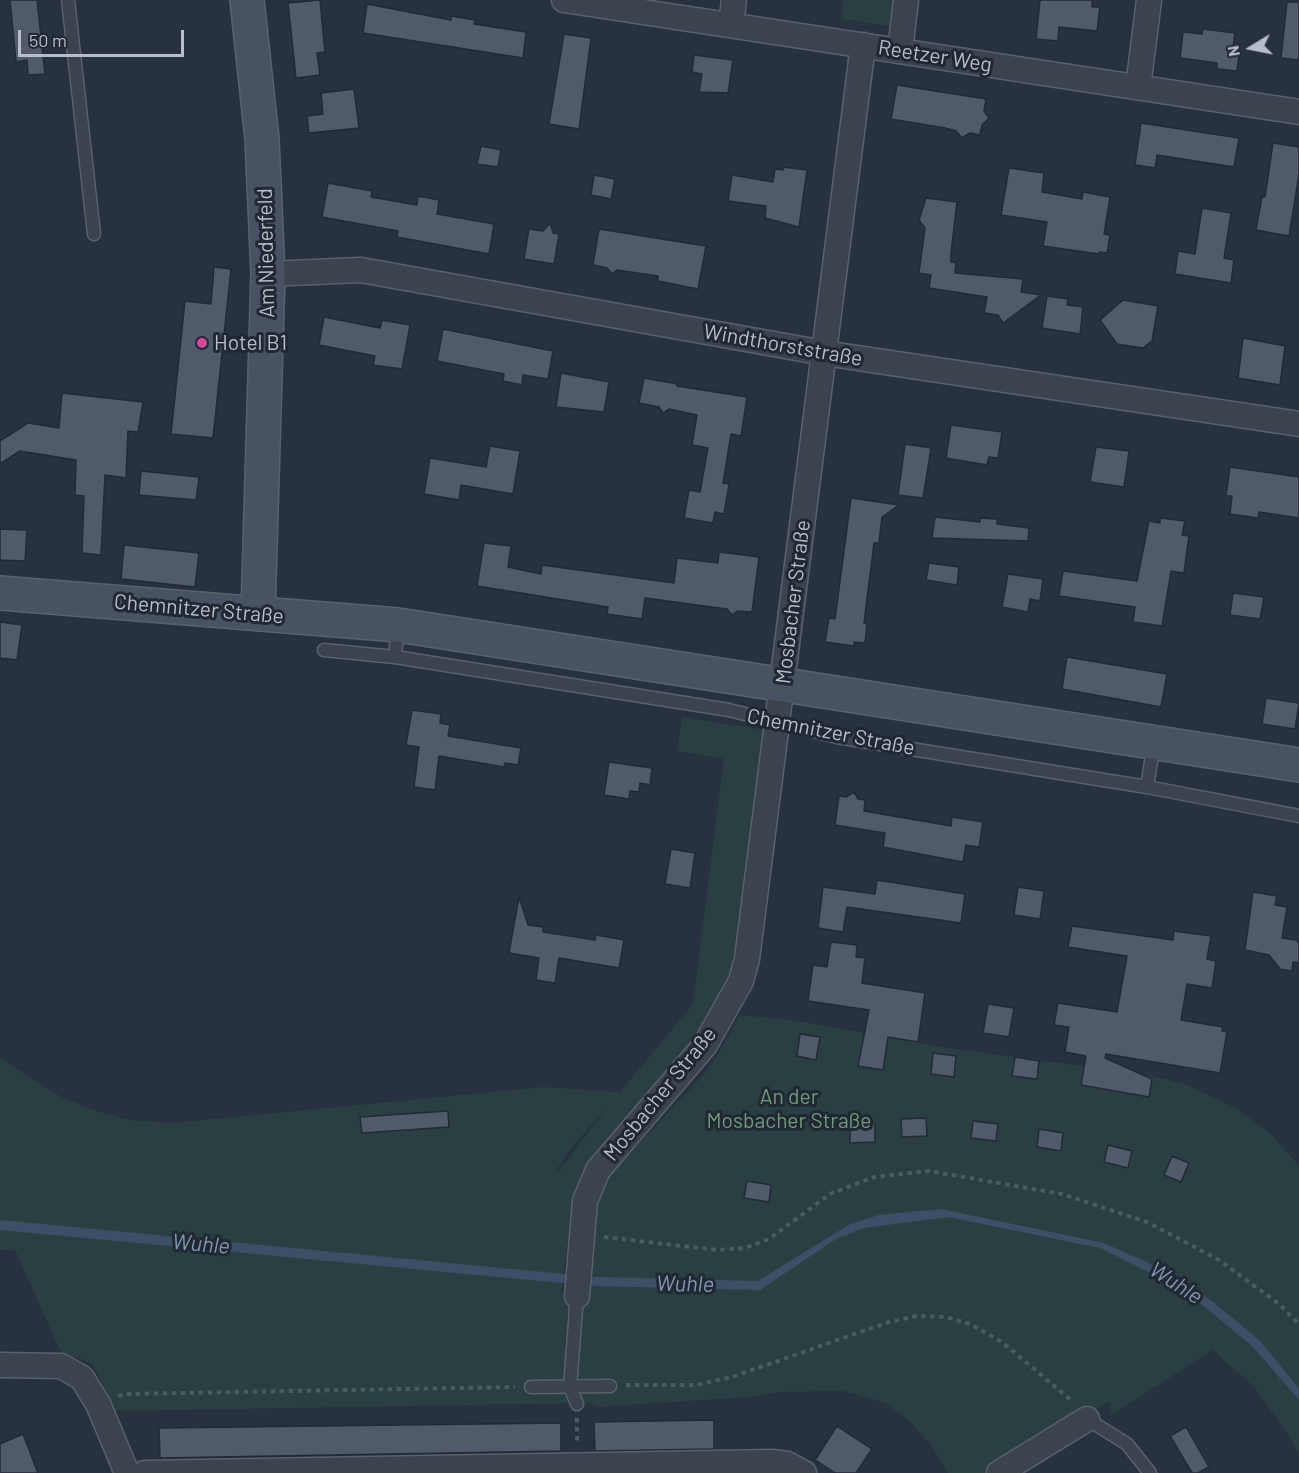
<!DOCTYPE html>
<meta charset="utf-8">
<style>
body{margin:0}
#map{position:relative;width:1299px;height:1473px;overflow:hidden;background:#27313f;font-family:Barlow,sans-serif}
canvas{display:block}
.north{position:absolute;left:1221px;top:18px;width:60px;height:60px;-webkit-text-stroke:4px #202834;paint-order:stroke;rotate:260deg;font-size:16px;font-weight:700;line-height:24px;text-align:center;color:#b7bec9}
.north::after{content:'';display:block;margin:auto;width:21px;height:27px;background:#b7bec9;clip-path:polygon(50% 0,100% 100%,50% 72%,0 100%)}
.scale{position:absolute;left:18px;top:30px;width:166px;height:27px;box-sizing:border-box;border:3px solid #b7bec9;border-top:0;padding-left:8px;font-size:18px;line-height:21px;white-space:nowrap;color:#b7bec9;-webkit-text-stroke:4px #202834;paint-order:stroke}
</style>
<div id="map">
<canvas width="1299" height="1473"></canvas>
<div class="north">N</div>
<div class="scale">50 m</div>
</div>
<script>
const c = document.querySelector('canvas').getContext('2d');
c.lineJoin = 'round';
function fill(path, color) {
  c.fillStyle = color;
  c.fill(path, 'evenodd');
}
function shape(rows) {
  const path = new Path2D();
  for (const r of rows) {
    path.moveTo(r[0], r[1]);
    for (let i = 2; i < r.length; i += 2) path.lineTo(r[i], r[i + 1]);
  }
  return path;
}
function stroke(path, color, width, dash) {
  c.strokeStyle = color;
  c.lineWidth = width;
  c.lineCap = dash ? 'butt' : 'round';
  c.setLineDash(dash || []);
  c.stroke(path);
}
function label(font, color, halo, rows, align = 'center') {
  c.font = font + ' Barlow,sans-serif';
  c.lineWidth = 6;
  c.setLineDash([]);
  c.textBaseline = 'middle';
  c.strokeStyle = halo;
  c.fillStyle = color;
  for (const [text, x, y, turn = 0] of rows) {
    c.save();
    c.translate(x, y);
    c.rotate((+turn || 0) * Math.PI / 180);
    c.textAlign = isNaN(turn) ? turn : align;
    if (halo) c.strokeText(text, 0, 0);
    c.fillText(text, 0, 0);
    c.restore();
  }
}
fill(shape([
 [843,0,899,0,894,27,841,19],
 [682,717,766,730,739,952,729,981,702,1032,582,1171,574,1194,561,1294,590,1296,594,1254,587,1253,590,1223,608,1168,616,1168,704,1074,719,1053,740,1015,792,1020,949,1048,1148,1075,1185,1084,1234,1107,1266,1130,1299,1165,1299,1454,1287,1433,1254,1387,1213,1350,1111,1415,1110,1401,987,1473,948,1473,930,1444,906,1418,885,1403,843,1391,780,1392,749,1397,596,1407,591,1403,115,1411,97,1372,91,1364,77,1357,63,1357,15,1250,0,1250,0,1058,63,1098,96,1111,130,1120,173,1123,543,1087,620,1092,693,1004,724,759,677,751],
 [611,1103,560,1170,556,1171,571,1148]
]), '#2a3f41');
fill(shape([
 [941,1209,1104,1243,1167,1271,1212,1301,1259,1340,1299,1388,1299,1400,1252,1346,1195,1299,1161,1278,1100,1248,948,1217,864,1228,836,1239,760,1290,594,1286,0,1230,0,1220,596,1277,758,1281,850,1224,879,1215]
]), '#3d4f67');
const building = shape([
 [10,0,37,0,45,74,28,75,27,60,16,62,10,0],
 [320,0,325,52,317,53,320,75,296,78,288,3,320,0],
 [1040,0,1092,0,1092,7,1100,7,1097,31,1059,27,1058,41,1036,39,1040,0],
 [1287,2,1299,2,1299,60,1281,58,1287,2],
 [367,4,451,20,451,16,475,20,474,24,526,32,523,58,363,33,367,4],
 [1203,29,1235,33,1233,48,1240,49,1237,71,1217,69,1217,63,1180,58,1183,32,1202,34,1203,29],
 [564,34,591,38,579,129,549,124,564,34],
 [694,55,733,60,728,93,699,92,702,74,692,72,694,55],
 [897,85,986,99,984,111,989,118,982,125,980,135,970,133,962,138,956,131,945,128,891,119,897,85],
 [354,89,359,128,309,133,307,116,323,114,321,93,354,89],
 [1141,123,1239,138,1234,167,1157,155,1155,168,1135,165,1141,123],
 [1273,143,1299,147,1299,174,1289,236,1256,230,1262,197,1265,197,1273,143],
 [481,146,501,150,498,167,477,164,481,146],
 [783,167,807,170,799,227,765,218,766,206,728,201,732,175,773,182,775,169,783,170,783,167],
 [1009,168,1044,173,1042,192,1082,199,1083,192,1110,197,1104,234,1110,235,1107,253,1099,252,1099,254,1043,246,1047,222,1001,215,1009,168],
 [594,175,615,179,611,199,591,195,594,175],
 [328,183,372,191,371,197,417,205,418,196,439,200,437,214,494,224,489,254,397,237,398,231,322,217,328,183],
 [926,198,957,202,951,253,951,262,956,263,955,273,1023,279,1021,292,1041,295,1003,323,998,315,984,313,987,297,929,288,931,275,919,273,925,228,919,220,926,198],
 [1202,208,1231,213,1224,258,1234,260,1231,283,1175,274,1178,251,1195,254,1202,208],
 [550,223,553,233,559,234,554,264,524,259,529,229,543,231,550,223],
 [599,229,706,246,698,289,658,281,658,276,617,270,612,274,607,268,593,265,599,229],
 [214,267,231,269,213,438,171,434,185,301,211,304,214,267],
 [1047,296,1068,299,1067,305,1083,307,1080,334,1042,328,1047,296],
 [1123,300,1158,306,1152,341,1143,348,1117,344,1100,320,1123,300],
 [324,317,380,328,382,320,410,325,402,369,373,365,375,356,319,345,324,317],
 [443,329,553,351,548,379,523,375,522,385,503,381,504,374,437,361,443,329],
 [1243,338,1285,346,1280,385,1238,378,1243,338],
 [561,373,609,382,604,412,556,407,561,373],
 [644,378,677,384,677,386,747,397,741,436,731,434,723,483,729,484,724,514,715,512,713,523,684,518,689,490,700,492,708,448,692,445,697,415,669,409,663,413,659,407,639,403,644,378],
 [62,393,143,402,138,432,128,431,126,478,105,475,101,555,82,553,84,496,75,495,76,460,20,451,0,464,0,441,28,423,59,428,62,393],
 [951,425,1002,432,998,458,989,457,987,465,946,458,951,425],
 [905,444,931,448,923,498,898,495,905,444],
 [490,446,520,451,513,494,461,485,459,500,424,494,430,458,486,467,490,446],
 [1096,447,1129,451,1124,487,1090,482,1096,447],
 [1230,467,1299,477,1299,518,1259,512,1258,518,1230,514,1232,496,1226,496,1230,467],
 [141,471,199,477,196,500,139,495,141,471],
 [851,498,899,505,882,517,879,543,874,543,864,623,867,624,865,643,854,642,854,646,825,642,829,618,835,619,851,498],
 [935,517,980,522,980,518,997,519,997,524,1029,528,1028,541,932,538,935,517],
 [1160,518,1185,521,1182,535,1189,536,1184,573,1171,571,1162,626,1133,622,1135,607,1059,596,1063,571,1137,581,1149,521,1160,523,1160,518],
 [0,529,27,530,25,561,0,560,0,529],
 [484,543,511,546,508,567,541,574,542,565,674,583,677,558,718,563,719,552,759,557,752,612,737,611,732,615,727,609,645,598,642,619,607,614,608,607,477,586,484,543],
 [124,545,199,553,195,587,121,579,124,545],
 [929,563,959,567,957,585,926,580,929,563],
 [1008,574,1043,579,1040,601,1030,599,1028,612,1002,607,1008,574],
 [1233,593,1264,597,1260,619,1230,615,1233,593],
 [0,622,22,625,17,660,0,658,0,622],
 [1067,657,1167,674,1161,707,1062,689,1067,657],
 [1266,698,1299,703,1295,729,1262,724,1266,698],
 [412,710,441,714,440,723,450,725,448,736,521,748,518,765,505,763,504,767,439,756,435,790,414,787,419,747,406,745,412,710],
 [609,762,652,768,650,785,640,783,639,792,630,791,629,799,604,795,609,762],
 [854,792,858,799,865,800,864,811,951,826,952,817,983,822,979,847,966,845,963,862,883,847,885,833,835,825,839,796,846,797,854,792],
 [671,849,695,853,690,888,665,884,671,849],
 [877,880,965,894,961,923,847,907,843,932,818,928,823,887,875,894,877,880],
 [1018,887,1044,891,1040,919,1014,915,1018,887],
 [1253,892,1277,896,1275,905,1287,907,1282,938,1296,940,1299,943,1299,963,1293,962,1292,971,1280,969,1269,955,1245,950,1253,892],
 [519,897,528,925,543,927,543,932,595,940,596,935,624,940,619,968,559,958,555,983,536,980,539,958,509,953,519,897],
 [1072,926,1173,940,1174,931,1211,936,1207,959,1216,961,1212,988,1187,984,1181,1020,1223,1027,1222,1031,1227,1032,1220,1073,1106,1054,1105,1058,1152,1079,1149,1097,1081,1085,1086,1056,1065,1052,1069,1027,1054,1025,1058,1003,1117,1012,1127,956,1068,947,1072,926],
 [831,942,857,945,856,957,865,958,862,983,925,993,918,1042,888,1037,883,1070,858,1066,869,1010,808,1001,813,965,827,967,831,942],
 [988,1004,1014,1008,1009,1037,983,1033,988,1004],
 [800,1034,820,1037,816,1060,797,1056,800,1034],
 [933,1053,956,1056,954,1077,931,1074,933,1053],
 [1015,1057,1039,1061,1037,1079,1012,1076,1015,1057],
 [448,1111,449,1127,362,1133,360,1117,448,1111],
 [926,1118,927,1136,902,1137,901,1119,926,1118],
 [973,1121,998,1124,996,1141,971,1138,973,1121],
 [850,1124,875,1124,875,1142,850,1143,850,1124],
 [1039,1129,1063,1133,1061,1151,1037,1147,1039,1129],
 [1108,1145,1132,1151,1128,1168,1104,1162,1108,1145],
 [1172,1156,1189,1163,1181,1182,1164,1175,1172,1156],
 [747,1181,771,1185,769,1202,744,1198,747,1181],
 [714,1420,714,1449,595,1451,594,1422,714,1420],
 [561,1423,561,1451,160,1458,159,1428,561,1423],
 [837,1426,872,1449,856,1473,835,1473,815,1460,837,1426],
 [1186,1427,1209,1467,1198,1473,1192,1473,1170,1436,1186,1427],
 [23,1434,38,1473,0,1473,0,1444,23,1434]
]);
fill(building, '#505a6a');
stroke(building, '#222a36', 1.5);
const lane = shape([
 [68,0,94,234],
 [398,626,395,657,729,710,837,737,1147,787,1299,816],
 [324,650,395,657],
 [1147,787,1154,743],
 [577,1296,570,1387,577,1404],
 [531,1387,610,1386],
 [1087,1419,1127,1444,1150,1473]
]);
const street = shape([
 [564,0,1299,112],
 [731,25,734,0],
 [900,51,906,0],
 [1138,87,1149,0],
 [268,274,361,270,824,353,1299,424],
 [577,1296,585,1201,598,1170,705,1045,741,981,747,959,863,45],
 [0,1365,61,1366,82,1378,98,1404,127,1473],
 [145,1473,772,1462,787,1464,804,1473],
 [999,1473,1087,1419]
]);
const secondary = shape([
 [247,0,262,139,268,274,258,614],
 [0,593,398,625,1299,765]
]);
stroke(lane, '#59616c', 15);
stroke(street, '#59616c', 27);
stroke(secondary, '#59616c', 36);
stroke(shape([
 [604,1237,717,1250,745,1248,769,1239,830,1194,874,1177,929,1171,1062,1194,1147,1222,1219,1260,1278,1303,1299,1324],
 [626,1385,696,1385,732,1377,889,1322,917,1316,946,1317,970,1324,1002,1342,1072,1401],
 [118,1396,125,1394,515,1387],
 [577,1418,577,1443]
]), '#495c5f', 4, [4.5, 4.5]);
stroke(lane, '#3b434f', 12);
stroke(street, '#3b434f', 24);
stroke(secondary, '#495262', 33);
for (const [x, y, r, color] of [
 [202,343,6,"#d1479c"]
]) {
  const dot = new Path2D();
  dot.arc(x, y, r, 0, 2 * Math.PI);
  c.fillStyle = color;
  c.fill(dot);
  stroke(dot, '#202834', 2);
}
label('21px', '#b7bec9', '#202834', [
 ["Reetzer Weg",935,56,9],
 ["Am Niederfeld",266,253,-91],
 ["Windthorststraße",783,345,10],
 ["Mosbacher Straße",793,602,-83],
 ["Chemnitzer Straße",199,609,5],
 ["Chemnitzer Straße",831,732,11],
 ["Mosbacher Straße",660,1094,-51]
]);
label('21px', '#b7bec9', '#202834', [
 ["Hotel B1",214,343]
], 'left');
label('21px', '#709979', '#202834', [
 ["An der",789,1097],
 ["Mosbacher Straße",789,1121]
]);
label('italic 22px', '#8095af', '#202834', [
 ["Wuhle",201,1244,5],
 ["Wuhle",1176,1283,33],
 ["Wuhle",685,1284,1]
]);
</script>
